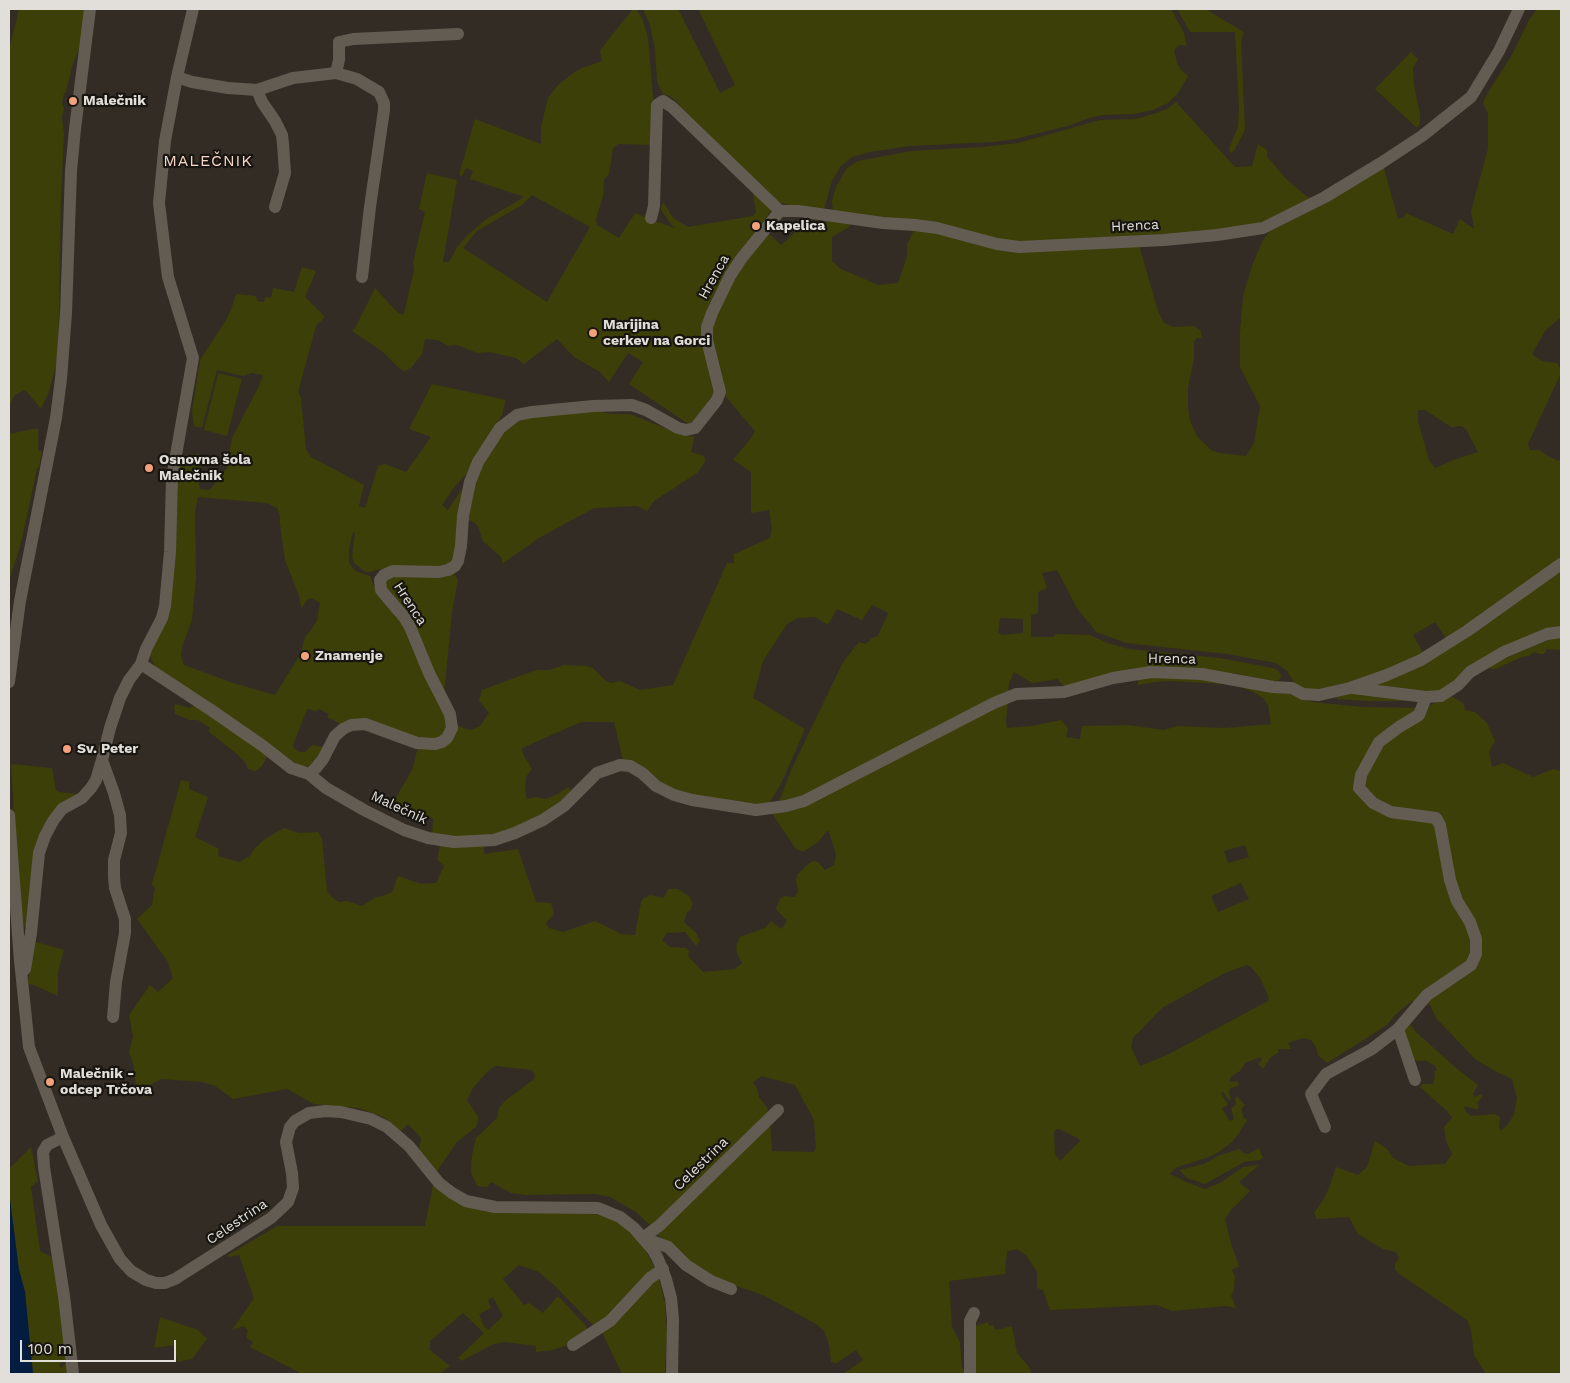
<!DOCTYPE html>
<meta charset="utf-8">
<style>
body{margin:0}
#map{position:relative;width:1570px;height:1383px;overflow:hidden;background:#332c24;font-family:"Work Sans",sans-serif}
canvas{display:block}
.frame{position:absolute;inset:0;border:10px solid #e2ded9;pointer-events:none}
.scale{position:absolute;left:20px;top:1340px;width:156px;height:22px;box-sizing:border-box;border:2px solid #e2ded9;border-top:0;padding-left:6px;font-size:15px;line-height:18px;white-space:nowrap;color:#e2ded9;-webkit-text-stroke:4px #181511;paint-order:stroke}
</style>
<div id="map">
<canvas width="1570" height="1383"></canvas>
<div class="frame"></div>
<div class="scale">100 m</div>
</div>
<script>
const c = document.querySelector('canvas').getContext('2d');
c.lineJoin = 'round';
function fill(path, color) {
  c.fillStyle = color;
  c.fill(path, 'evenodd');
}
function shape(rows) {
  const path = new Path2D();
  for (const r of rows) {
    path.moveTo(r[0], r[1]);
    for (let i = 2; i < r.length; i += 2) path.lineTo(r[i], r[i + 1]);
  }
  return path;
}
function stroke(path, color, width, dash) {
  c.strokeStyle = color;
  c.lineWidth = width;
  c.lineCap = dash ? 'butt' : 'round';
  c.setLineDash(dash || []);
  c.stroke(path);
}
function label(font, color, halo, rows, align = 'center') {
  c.font = font + ' "Work Sans",sans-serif';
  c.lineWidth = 4.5;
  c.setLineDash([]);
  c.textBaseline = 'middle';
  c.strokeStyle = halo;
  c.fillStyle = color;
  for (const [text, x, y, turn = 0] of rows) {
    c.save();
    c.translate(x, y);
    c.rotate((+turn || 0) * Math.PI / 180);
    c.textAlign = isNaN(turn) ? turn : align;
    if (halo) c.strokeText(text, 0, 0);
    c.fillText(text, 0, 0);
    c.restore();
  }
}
fill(shape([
 [19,9,85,9,80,46,72,67,66,92,64,93,62,103,64,109,62,117,64,134,61,197,58,363,55,368,49,392,41,409,27,392,24,390,14,396,9,407,9,50],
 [633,9,636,9,642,18,648,38,654,109,652,145,618,144,613,148,609,174,604,180,603,196,596,219,597,225,619,238,635,213,674,228,661,210,662,204,664,203,673,218,688,227,753,216,756,212,752,189,771,210,708,315,715,392,690,425,629,384,643,362,628,353,609,382,600,372,574,357,557,339,524,364,516,358,489,352,477,353,457,345,448,346,438,340,425,339,422,354,412,367,405,371,400,369,383,352,352,331,355,328,375,288,397,312,403,315,405,309,414,270,413,263,425,212,419,209,427,173,457,180,443,262,449,262,457,247,468,235,485,220,524,197,470,179,473,171,466,168,462,176,459,175,475,119,541,144,541,127,548,98,558,85,573,73,582,68,602,61,600,50],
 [532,195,590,227,547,302,463,248,477,231,522,205],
 [643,9,678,9,720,93,735,85,698,9,1171,9,1184,33,1187,46,1179,45,1174,50,1177,63,1181,70,1188,76,1178,93,1168,103,1153,110,1134,114,1103,115,1089,118,1071,125,1015,139,993,142,910,146,870,152,852,157,841,166,832,181,824,210,799,208,778,202,688,115,675,100,669,96,663,94,657,82,655,49,650,25],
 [1177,9,1205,9,1244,32,1241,42,1245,130,1234,151,1230,153,1229,148,1238,127,1239,107,1235,32,1190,32],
 [1537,9,1561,9,1561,317,1545,331,1532,354,1542,361,1557,363,1561,370,1561,373,1528,444,1530,450,1540,450,1548,456,1558,461,1561,458,1561,558,1447,640,1435,622,1413,635,1424,654,1361,681,1311,691,1297,687,1287,671,1276,663,1227,654,1126,643,1096,632,1077,608,1057,570,1042,573,1047,588,1038,592,1038,613,1031,615,1031,637,1054,637,1055,634,1090,635,1108,643,1129,649,1219,658,1268,667,1276,669,1280,673,1281,677,1279,680,1274,682,1239,674,1194,671,1066,688,1059,681,1058,679,1032,683,1014,672,1009,684,1008,693,816,791,783,804,779,801,793,766,843,662,859,642,866,644,872,638,878,636,888,613,872,605,862,620,837,609,828,625,815,617,798,618,787,624,763,661,753,698,805,729,781,784,769,804,765,805,709,799,667,788,623,760,614,722,581,722,522,748,523,754,532,769,526,777,525,791,527,799,536,797,546,799,556,795,568,787,571,790,559,805,523,826,480,838,432,835,433,818,392,805,413,768,418,746,434,748,457,725,463,728,471,730,480,726,489,713,479,701,482,690,536,670,549,670,564,665,587,666,593,668,606,681,611,683,620,681,640,690,673,685,727,563,734,563,734,554,770,538,772,528,769,510,751,513,751,472,733,460,751,438,755,431,726,397,711,338,711,329,725,294,766,231,781,245,800,228,821,228,824,218,852,221,849,227,832,237,832,261,841,269,878,285,898,283,907,256,907,245,915,228,972,242,1139,245,1158,311,1164,323,1173,327,1194,326,1201,331,1202,338,1197,338,1194,342,1194,358,1188,388,1188,407,1190,421,1197,436,1211,450,1219,453,1246,456,1254,443,1260,406,1240,367,1240,333,1243,296,1253,263,1263,240,1270,231,1384,168,1398,219,1404,217,1406,213,1453,234,1460,219,1474,229,1471,211,1488,149,1488,113,1483,103,1487,94,1513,53,1529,20],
 [1418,410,1425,410,1451,427,1461,426,1466,429,1478,452,1456,459,1435,468,1429,460,1418,421],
 [1000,618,1023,619,1023,633,1002,635,998,632],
 [1411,52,1418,59,1413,68,1414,85,1420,114,1420,124,1417,128,1375,89],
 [1176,102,1235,167,1252,166,1258,144,1267,150,1267,156,1286,179,1311,200,1271,219,1252,225,1198,233,1008,242,833,212,832,201,836,187,846,169,858,161,911,151,983,147,1018,143,1100,120,1136,119,1153,114,1167,109],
 [302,267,316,271,305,297,325,317,316,326,298,392,301,398,306,449,311,457,364,485,359,506,365,508,378,466,385,464,406,472,431,437,409,429,432,384,506,400,502,415,471,469,455,486,442,505,448,510,462,489,455,556,445,567,390,567,369,572,365,572,354,563,352,557,355,533,353,532,349,549,349,562,351,566,356,571,370,576,374,586,382,597,401,618,450,722,442,737,432,742,390,730,340,727,339,723,327,717,329,714,319,709,317,711,307,709,293,745,294,748,300,752,305,752,312,745,323,747,314,764,301,768,155,667,149,654,159,635,174,518,180,456,200,454,199,464,202,465,198,480,200,489,209,490,214,485,219,473,226,470,232,438,258,388,263,375,252,373,243,376,217,370,202,428,194,426,192,411,200,360,226,320,231,310,236,294,256,296,257,301,264,302,265,297,271,298,273,288,294,292],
 [198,497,267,503,277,508,280,516,280,524,285,560,299,596,301,609,307,600,311,598,320,603,317,620,311,630,305,637,301,653,275,695,233,683,184,665,181,656,182,647,192,620,196,577,195,512],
 [218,373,242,379,227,436,204,430],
 [594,410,612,414,630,414,677,433,694,437,691,452,704,456,705,462,697,473,654,501,647,511,637,506,594,508,539,538,502,564,502,558,483,541,478,526,472,521,465,519,481,466,505,427,532,416],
 [38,428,38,451,42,451,39,467,37,469,22,539,9,582,9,434],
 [1561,569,1561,629,1542,632,1432,697,1401,701,1367,701,1337,699,1336,694,1425,662],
 [452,571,458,579,452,613,444,694,384,591,386,577],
 [1561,637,1561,650,1547,649,1544,654,1540,654,1534,652,1529,656,1522,657,1495,669,1491,669,1487,666,1551,639],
 [1156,675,1258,686,1293,695,1312,702,1363,707,1423,708,1451,696,1464,704,1465,710,1475,712,1487,723,1495,741,1489,752,1492,767,1503,763,1533,777,1553,769,1561,771,1561,1374,1486,1374,1474,1355,1471,1330,1467,1320,1401,1275,1395,1269,1395,1264,1399,1258,1396,1252,1383,1249,1358,1234,1349,1217,1317,1219,1314,1213,1322,1202,1329,1188,1336,1167,1358,1175,1367,1167,1375,1141,1387,1149,1393,1158,1409,1166,1445,1164,1452,1154,1446,1141,1444,1127,1452,1118,1447,1111,1420,1087,1422,1084,1433,1084,1435,1075,1434,1071,1437,1070,1435,1066,1425,1060,1419,1061,1412,1060,1396,1032,1410,1024,1416,1032,1456,1068,1478,1085,1473,1094,1475,1097,1481,1094,1483,1096,1477,1103,1479,1108,1476,1109,1463,1106,1468,1114,1471,1116,1495,1114,1500,1117,1499,1127,1501,1131,1508,1124,1514,1115,1517,1098,1512,1079,1493,1070,1475,1059,1436,1018,1430,1005,1423,998,1416,1003,1412,1001,1395,1015,1387,1025,1327,1063,1318,1055,1316,1047,1311,1040,1303,1038,1288,1043,1291,1049,1278,1049,1279,1052,1270,1058,1263,1069,1258,1064,1262,1059,1261,1057,1245,1063,1240,1071,1232,1076,1229,1081,1232,1082,1237,1081,1239,1085,1230,1089,1229,1093,1231,1098,1229,1101,1223,1092,1221,1093,1228,1105,1222,1108,1229,1121,1234,1119,1231,1108,1236,1105,1235,1098,1238,1097,1245,1105,1241,1109,1244,1118,1247,1120,1239,1133,1232,1142,1219,1152,1206,1158,1175,1168,1170,1174,1186,1182,1205,1189,1220,1183,1243,1167,1259,1165,1239,1182,1250,1191,1232,1209,1225,1219,1232,1247,1239,1266,1232,1270,1235,1277,1234,1289,1231,1296,1236,1308,1226,1306,1172,1311,1157,1305,1050,1310,1043,1290,1037,1288,1037,1272,1026,1255,1017,1249,1007,1251,1005,1274,949,1281,952,1327,960,1342,962,1368,968,1374,843,1374,863,1360,856,1350,837,1363,831,1362,829,1344,824,1331,816,1324,765,1296,749,1290,716,1280,700,1273,657,1234,770,1121,772,1151,814,1152,816,1147,814,1120,795,1085,762,1076,753,1082,757,1089,759,1097,768,1109,767,1113,653,1228,636,1212,610,1197,595,1194,526,1195,511,1193,491,1182,487,1187,477,1186,471,1173,472,1155,476,1138,497,1118,499,1108,506,1100,534,1079,535,1075,532,1070,495,1066,487,1072,473,1088,467,1100,479,1118,476,1127,457,1142,437,1171,419,1149,421,1138,408,1124,401,1131,383,1117,373,1113,358,1108,314,1104,287,1089,233,1099,215,1086,202,1082,162,1079,151,1084,151,1092,146,1097,137,1094,133,1063,129,1053,133,1036,129,1015,150,985,158,992,173,978,168,962,137,919,152,905,155,888,152,884,181,780,189,782,189,789,208,797,195,837,219,849,218,856,239,862,250,856,254,849,265,839,284,828,299,833,318,832,322,839,327,891,333,898,339,902,347,901,362,906,376,897,383,896,392,892,398,876,421,884,436,883,444,866,437,859,440,845,484,844,484,854,518,849,536,902,551,903,554,914,546,923,549,928,563,932,595,921,621,934,635,935,641,902,643,899,650,895,663,898,669,889,678,889,689,896,693,903,691,909,687,913,684,922,696,933,700,941,696,946,685,932,667,933,662,940,670,947,686,948,689,951,688,956,703,972,735,969,742,963,737,954,736,946,740,937,765,928,771,921,781,929,787,921,776,909,780,899,784,896,795,897,798,891,796,881,797,875,808,864,814,861,818,862,825,870,834,865,836,854,828,830,818,842,803,852,796,849,771,812,1008,703,1006,721,1007,728,1032,726,1061,720,1068,728,1066,737,1080,739,1082,726,1128,725,1164,730,1177,726,1225,728,1271,724,1268,705,1263,698,1253,692,1241,687,1224,684,1170,681,1156,682,1138,685,1138,677],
 [1245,845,1249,857,1228,863,1224,851],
 [1241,883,1249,899,1218,912,1211,896],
 [1247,965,1251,967,1260,978,1269,998,1268,1001,1167,1055,1140,1066,1131,1047,1133,1038,1162,1008,1225,973],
 [1056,1129,1059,1129,1079,1139,1080,1141,1060,1161,1055,1154,1054,1133],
 [175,704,189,708,196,705,266,754,266,759,262,766,256,771,248,769,245,762,237,754,208,731,210,728,198,720,190,720,175,714,174,707],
 [11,764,52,768,56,790,59,792,77,794,77,798,49,822,28,926,21,927],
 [33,941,64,950,58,972,58,996,34,985,28,984],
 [31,1147,38,1181,31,1187,40,1251,52,1257,62,1314,66,1358,59,1365,61,1368,67,1362,68,1374,33,1374,25,1292,19,1270,9,1192,9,1169],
 [1259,1148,1263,1158,1260,1160,1244,1162,1205,1184,1187,1178,1179,1170,1204,1164,1218,1156,1239,1149,1243,1153,1248,1154],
 [433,1185,452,1200,601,1215,610,1218,625,1227,644,1248,654,1266,652,1271,617,1311,593,1325,555,1286,539,1272,519,1265,503,1279,524,1305,529,1303,543,1313,558,1296,586,1326,587,1330,568,1345,553,1350,536,1352,536,1346,505,1342,494,1344,461,1361,458,1358,484,1333,463,1313,430,1341,430,1350,450,1366,439,1374,302,1374,250,1347,253,1342,246,1338,248,1330,243,1326,232,1330,254,1298,239,1255,228,1257,228,1255,277,1226,425,1226],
 [493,1297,503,1316,488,1330,484,1326,479,1314,491,1308,488,1300],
 [659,1279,665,1304,667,1334,665,1374,622,1374,601,1330,639,1293],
 [160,1317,198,1330,207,1339,192,1359,177,1362,175,1345,154,1348],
 [988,1322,989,1326,993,1325,996,1330,1012,1326,1017,1353,1029,1367,1031,1374,973,1374,972,1327]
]), '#3c3f08');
fill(shape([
 [9,1192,19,1270,25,1292,33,1374,9,1374]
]), '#031c3f');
stroke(shape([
 [336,73,339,60,339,42,353,39,458,34],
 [177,77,192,82,228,88,257,90,293,78,336,73,357,79,379,92,384,103,384,110,370,207,362,277],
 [257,90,262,102,275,121,282,135,283,144,285,173,275,207],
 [651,218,654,206,657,105,663,101,672,107,780,211],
 [141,664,211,710,263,746,291,768,309,774,326,788,364,810,404,830,428,838,454,842,494,840,515,833,543,820,564,806,597,773,620,765,630,766,642,773,656,786,674,795,692,800,756,810,786,806,804,801,994,703,1016,694,1064,692,1113,678,1151,672,1202,674,1273,687,1292,688,1303,694,1319,695,1350,688,1387,675,1421,660,1467,631,1561,564],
 [9,682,20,601,56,418,61,379,66,313,71,171,75,129,90,9],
 [1353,688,1426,697,1441,696,1458,685,1470,672,1504,652,1547,634,1561,632],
 [309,774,316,768,323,759,335,736,343,729,351,725,365,724,417,743,435,744,442,742,447,738,452,728,450,714,429,673,410,627,404,617,386,596,381,590,380,580,384,575,393,571,439,572,448,570,455,566,458,561,461,546,463,516,470,482,478,462,500,428,517,415,532,412,593,406,632,405,646,410,678,428,686,430,695,428,717,400,720,392,707,340,707,327,712,313,730,276,741,259,780,211,798,211,883,223,915,225,937,228,997,244,1019,247,1164,240,1217,235,1263,228,1325,197,1381,163,1422,136,1471,97,1499,51,1519,9],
 [9,815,20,961,29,1047,63,1137,101,1225,120,1259,131,1271,146,1280,156,1283,165,1283,175,1279,271,1218,288,1202,293,1188,292,1173,286,1142,290,1127,295,1121,309,1113,326,1111,341,1112,371,1119,387,1127,409,1146,439,1183,452,1193,466,1201,495,1207,598,1208,620,1217,634,1228,653,1250,658,1259,666,1279,671,1298,673,1319,672,1374],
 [25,969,31,933,39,853,45,836,53,821,62,809,82,798,91,788,96,780,102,760],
 [113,1017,116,982,125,933,125,919,115,888,114,877,114,860,121,833,120,815,114,793,102,760,110,728,120,698,129,680,141,664,146,649,162,618,165,606,170,552,172,478,193,358,168,277,159,203,165,141,177,77,193,9],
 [1398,1029,1415,1080],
 [1325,1127,1311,1094,1326,1074,1372,1049,1398,1029,1427,995,1471,965,1476,954,1476,939,1470,922,1457,901,1450,880,1440,825,1436,818,1391,812,1373,803,1359,788,1361,775,1379,742,1399,727,1419,715,1426,697],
 [63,1137,47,1145,43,1152,44,1167,64,1296,73,1374],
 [643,1238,660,1225,778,1110],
 [643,1238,668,1247,686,1265,711,1281,731,1289],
 [573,1345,610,1321,650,1278,663,1269],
 [970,1374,970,1321,974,1313]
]), '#635c53', 12);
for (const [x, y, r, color] of [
 [73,101,5,"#f1a27b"],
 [756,226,5,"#f1a27b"],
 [593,333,5,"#f1a27b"],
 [149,468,5,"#f1a27b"],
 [305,656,5,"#f1a27b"],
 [67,749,5,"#f1a27b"],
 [50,1082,5,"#f1a27b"]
]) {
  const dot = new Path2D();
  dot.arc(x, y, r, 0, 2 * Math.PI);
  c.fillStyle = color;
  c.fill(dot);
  stroke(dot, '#181511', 2);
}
label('bold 14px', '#e2ded9', '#181511', [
 ["Malečnik",83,101],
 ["Kapelica",766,226],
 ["Marijina",603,325],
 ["cerkev na Gorci",603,341],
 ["Osnovna šola",159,460],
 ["Malečnik",159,476],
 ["Znamenje",315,656],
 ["Sv. Peter",77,749],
 ["Malečnik -",60,1074],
 ["odcep Trčova",60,1090]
], 'left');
label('14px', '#e2ded9', '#181511', [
 ["Hrenca",1135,226,-3],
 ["Hrenca",714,277,-61],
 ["Hrenca",410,604,57],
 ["Hrenca",1172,659,1],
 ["Malečnik",399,808,25],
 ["Celestrina",701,1164,-44],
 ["Celestrina",237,1222,-34]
]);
c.letterSpacing = '1px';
label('16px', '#f4d5c7', '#181511', [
 ["MALEČNIK",208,161]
]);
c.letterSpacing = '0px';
</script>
